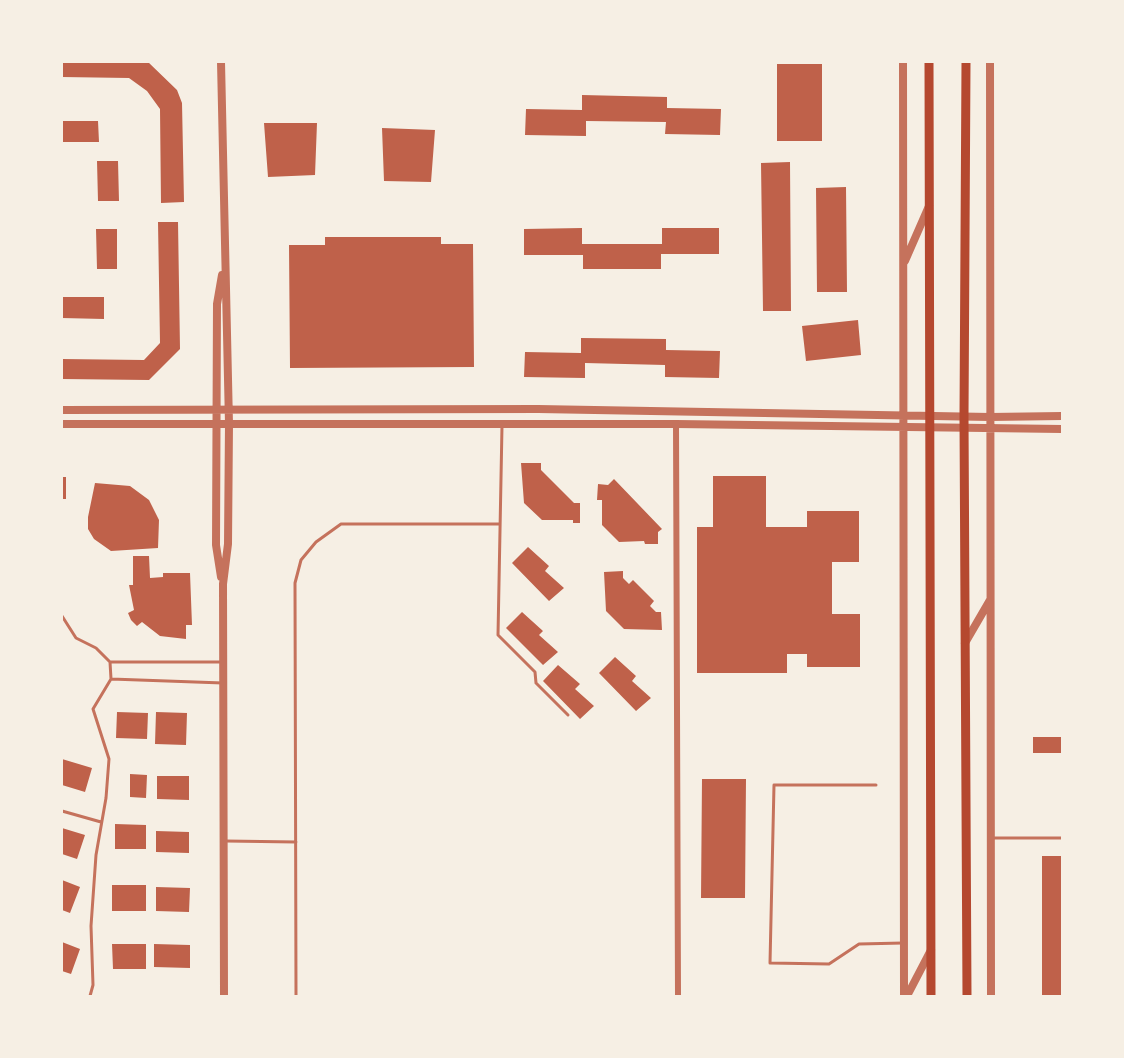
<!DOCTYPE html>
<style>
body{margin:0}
#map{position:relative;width:1124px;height:1058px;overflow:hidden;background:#f6efe4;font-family:Jost,sans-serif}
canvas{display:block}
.frame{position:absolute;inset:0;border:63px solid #f6efe4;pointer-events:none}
</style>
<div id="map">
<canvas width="1124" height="1058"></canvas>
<div class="frame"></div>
</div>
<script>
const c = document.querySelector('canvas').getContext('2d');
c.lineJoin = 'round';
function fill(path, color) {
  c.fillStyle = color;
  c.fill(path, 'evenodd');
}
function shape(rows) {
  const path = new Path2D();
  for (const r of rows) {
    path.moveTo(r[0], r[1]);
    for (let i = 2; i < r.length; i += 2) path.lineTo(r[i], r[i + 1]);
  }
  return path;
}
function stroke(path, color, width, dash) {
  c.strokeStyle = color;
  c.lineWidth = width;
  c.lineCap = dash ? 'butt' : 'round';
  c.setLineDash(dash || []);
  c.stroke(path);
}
fill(shape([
 [62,62,148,62,177,90,182,103,184,202,161,203,160,109,147,91,129,78,62,77],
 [777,64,822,64,822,141,777,141],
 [582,95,667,97,667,108,721,109,720,135,665,134,666,122,586,121,586,136,525,135,526,109,582,110],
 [62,121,98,121,99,142,62,142],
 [264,123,317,123,315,175,268,177],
 [382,128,435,130,431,182,384,181],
 [97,161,118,161,119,201,98,201],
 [790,162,791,311,763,311,761,163],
 [846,187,847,292,817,292,816,188],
 [158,222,178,222,180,349,149,380,62,379,62,359,144,360,160,343],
 [582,228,582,244,662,244,662,228,719,228,719,254,661,254,661,269,583,269,583,255,524,255,524,229],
 [96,229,117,229,117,269,97,269],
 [325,237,441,237,441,244,473,244,474,367,290,368,289,245,325,245],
 [62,297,104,297,104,319,62,318],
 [858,320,861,355,806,361,802,326],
 [581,338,666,339,666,350,720,351,719,378,665,377,665,365,585,363,585,378,524,377,525,352,581,353],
 [521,463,541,463,541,470,574,503,580,503,580,523,573,523,573,520,542,520,524,503],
 [713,476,766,476,766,527,807,527,807,511,859,511,859,562,832,562,832,614,860,614,860,667,807,667,807,654,787,654,787,673,697,673,697,527,713,527],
 [62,477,66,477,66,499,62,499],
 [614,479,662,529,658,532,658,544,645,544,644,541,619,542,602,525,602,500,597,500,598,484,608,485],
 [95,483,130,486,149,500,159,520,158,548,111,551,94,539,88,529,88,517],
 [528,547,549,566,545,571,564,588,549,601,512,563],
 [133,556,149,556,150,578,163,577,163,573,190,573,192,625,186,625,186,639,160,636,142,622,137,626,131,620,128,613,134,610,129,585,133,585],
 [623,571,623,578,629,584,633,580,654,601,650,606,656,612,661,612,662,630,624,629,606,611,604,572],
 [522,612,543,631,539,635,558,652,543,665,506,628],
 [615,657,636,676,632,681,651,698,636,711,599,673],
 [558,665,580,684,575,689,594,706,580,719,543,681],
 [117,712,148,713,147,739,116,738],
 [156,712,187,713,186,745,155,744],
 [1033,737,1062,737,1062,753,1033,753],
 [62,759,92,768,85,792,62,785],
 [130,774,147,775,146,798,130,797],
 [157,776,189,776,189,800,157,799],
 [702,779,746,779,745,898,701,898],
 [115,824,146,825,146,849,115,849],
 [62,828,85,835,77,859,62,854],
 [156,831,189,832,189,853,156,852],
 [1042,856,1062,856,1062,996,1042,996],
 [62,880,80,887,70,913,62,910],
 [112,885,146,885,146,911,112,911],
 [156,887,190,888,189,912,156,911],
 [62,942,80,949,71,974,62,971],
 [112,944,146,944,146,969,113,969],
 [154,944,190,945,190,968,154,967]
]), '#bf614a');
stroke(shape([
 [502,426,498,635,535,672,536,683,568,715],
 [62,616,76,638,96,648,110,662,111,679,93,709,109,759,106,798,96,855,91,926,93,985,90,996],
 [111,662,221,662],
 [111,679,223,683],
 [876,785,774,785,770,963,829,964,859,944,903,943],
 [62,811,101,822],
 [993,838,1062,838],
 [226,841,296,842],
 [296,996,295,583,301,560,316,542,341,524,500,524]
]), '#c5725c', 3);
stroke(shape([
 [676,424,678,996]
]), '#c5725c', 6);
stroke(shape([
 [221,62,229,424,228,544,223,584,224,996],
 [903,62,904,996],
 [990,62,991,996],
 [905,261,929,206],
 [62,410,538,409,990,417,1062,416],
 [62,424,676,424,1062,429],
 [221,577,216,545,217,304,222,275],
 [965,643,990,600],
 [907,996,931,950]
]), '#c5725c', 8);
stroke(shape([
 [929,62,931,996],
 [966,62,964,417,967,996]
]), '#b5482f', 9);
</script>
